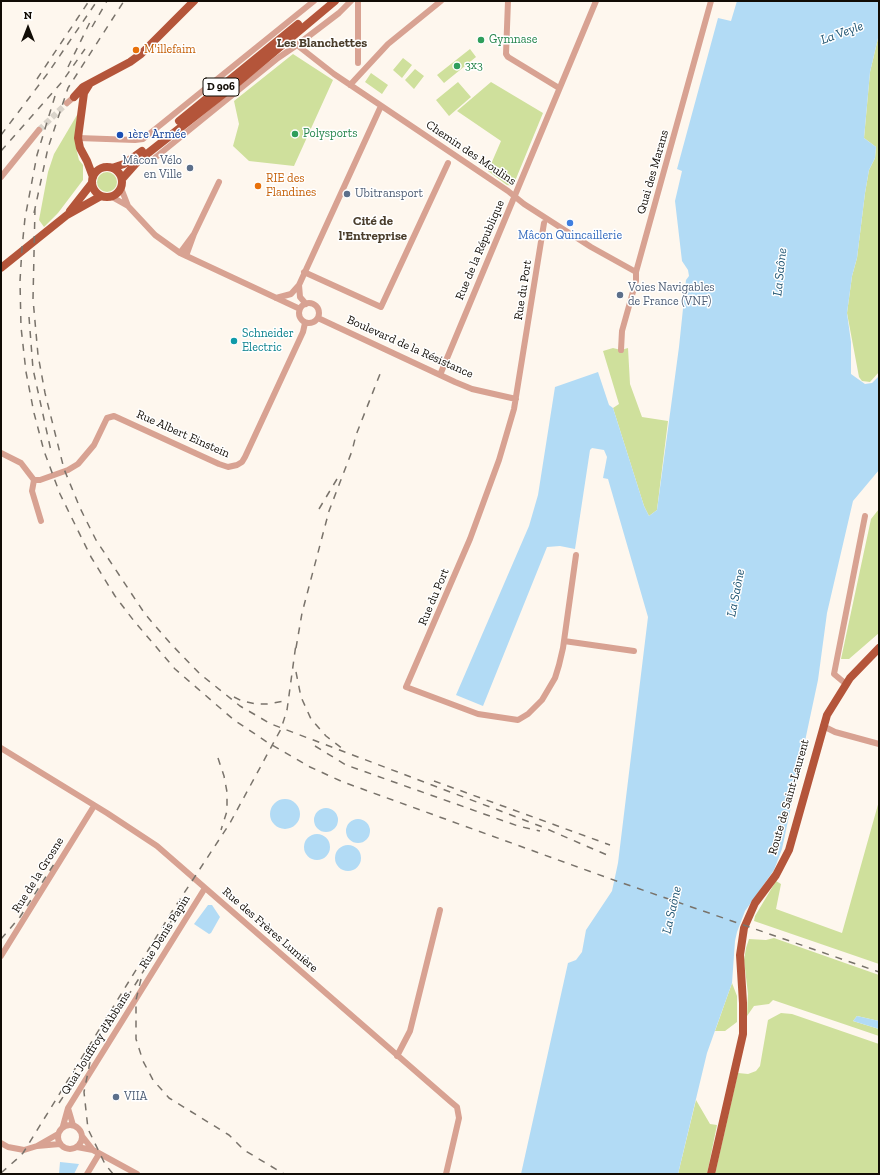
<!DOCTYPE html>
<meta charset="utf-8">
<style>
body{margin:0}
#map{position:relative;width:880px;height:1175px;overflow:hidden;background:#fef7ee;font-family:"Zilla Slab",serif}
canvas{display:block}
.frame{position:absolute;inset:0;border:2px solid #110c05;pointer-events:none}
.north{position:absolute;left:8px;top:8px;width:40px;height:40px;-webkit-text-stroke:3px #fff;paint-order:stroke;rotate:0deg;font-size:11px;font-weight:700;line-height:16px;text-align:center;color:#110c05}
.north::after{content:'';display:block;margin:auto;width:14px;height:18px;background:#110c05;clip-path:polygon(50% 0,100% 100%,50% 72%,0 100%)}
</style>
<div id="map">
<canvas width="880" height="1175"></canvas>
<div class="frame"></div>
<div class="north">N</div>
</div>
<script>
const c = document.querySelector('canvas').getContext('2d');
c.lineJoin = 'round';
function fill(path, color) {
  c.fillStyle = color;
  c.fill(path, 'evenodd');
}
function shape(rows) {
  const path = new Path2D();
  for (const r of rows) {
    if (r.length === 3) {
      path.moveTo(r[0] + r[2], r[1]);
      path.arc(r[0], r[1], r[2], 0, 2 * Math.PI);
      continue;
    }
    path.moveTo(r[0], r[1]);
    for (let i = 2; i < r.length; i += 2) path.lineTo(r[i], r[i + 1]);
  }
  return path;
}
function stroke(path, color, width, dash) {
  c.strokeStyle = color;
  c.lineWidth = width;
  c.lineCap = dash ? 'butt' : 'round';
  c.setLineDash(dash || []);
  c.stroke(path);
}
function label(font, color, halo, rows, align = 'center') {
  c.font = font + ' "Zilla Slab",serif';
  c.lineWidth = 3;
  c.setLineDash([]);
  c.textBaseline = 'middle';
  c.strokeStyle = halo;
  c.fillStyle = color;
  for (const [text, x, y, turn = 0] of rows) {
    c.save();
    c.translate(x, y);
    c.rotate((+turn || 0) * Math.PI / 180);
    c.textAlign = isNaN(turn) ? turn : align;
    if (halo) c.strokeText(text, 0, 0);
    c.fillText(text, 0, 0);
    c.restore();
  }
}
fill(shape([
 [879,34,879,372,870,382,862,381,859,377,847,313,852,276,857,258,865,193,869,170,875,158,876,147,864,138,870,72],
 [470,49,476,57,444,83,437,75],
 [293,54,333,80,294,166,249,161,233,146,239,124,234,101],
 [403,58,412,65,402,78,393,70],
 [415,69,424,76,414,89,405,80],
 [371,73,388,85,382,94,365,82],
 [458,82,471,97,449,116,436,100],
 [491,82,543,113,513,186,507,185,488,171,501,141,457,111],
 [77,115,76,148,79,160,83,165,83,180,58,213,44,227,39,220,48,172,54,154],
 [107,182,10],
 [613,348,621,350,628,348,630,384,642,417,668,421,657,510,649,516,644,506,613,408,619,404,603,351],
 [879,509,879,633,849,659,841,659,871,519],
 [879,801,879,964,754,921,755,916,776,881,781,884,776,909,842,933],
 [774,938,879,975,879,1021,857,1016,853,1021,879,1029,879,1036,773,1000,769,1004,754,1006,747,1016,748,994,744,960,746,948,749,939,766,940],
 [732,983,737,996,737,1022,725,1031,715,1031],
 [781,1013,792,1014,879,1044,879,1174,715,1174,738,1073,748,1074,756,1071,760,1066,768,1020],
 [696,1100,710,1124,717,1125,707,1174,678,1174]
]), '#cfe09c');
fill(shape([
 [737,1,879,1,879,34,870,72,864,138,876,147,875,158,869,170,865,193,857,258,852,276,847,313,851,342,851,374,865,384,872,383,879,376,879,470,853,501,827,613,818,680,782,849,774,870,745,911,737,932,735,941,732,983,707,1053,678,1174,521,1174,568,963,576,960,582,952,586,930,612,891,618,863,648,617,608,479,603,478,607,457,604,450,592,448,590,450,575,549,560,546,547,547,483,706,456,695,529,526,538,495,555,387,598,372,609,405,613,408,644,506,649,516,657,510,679,347,686,280,689,276,688,270,682,261,675,201,682,171,677,169,718,18,731,21],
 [285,814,15],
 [326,820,12],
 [358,831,12],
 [317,847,13],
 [348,858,13],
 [208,905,212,905,220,917,211,933,209,934,194,924],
 [857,1016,879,1021,879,1029,853,1021],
 [60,1162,79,1164,74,1174,59,1174]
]), '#b2dbf5');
stroke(shape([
 [39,130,67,103]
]), '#dad4cb', 6, [6, 3]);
stroke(shape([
 [358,1,358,63],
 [508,1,506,54,508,57,559,88],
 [297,45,334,74,508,191,524,204,591,247,636,272],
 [350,85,388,44,441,1],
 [67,103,74,97],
 [78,138,135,140,143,139,314,1],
 [138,161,151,161,278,58,297,45,339,13,351,1],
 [1,177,39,130],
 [121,188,128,206],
 [112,197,128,206,155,235,180,253,300,309],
 [544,223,514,409,499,460,470,539,406,687,478,714,518,720,528,714,542,700,555,678,559,665,563,648,576,555],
 [194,234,219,182],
 [180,253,194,234,186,256],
 [304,272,381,307,448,163],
 [276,298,291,294,299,285],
 [309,313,10],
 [306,304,300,297,299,285,381,106],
 [318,318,455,382,472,389,516,399],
 [621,350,622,331,636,281,636,272,711,1],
 [440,375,596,1],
 [1,453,21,463,34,480,40,480,68,470,78,464,94,445,107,418,114,416,219,464,228,467,237,465,242,462,245,457,303,332,305,323],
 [34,480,32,491,41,521],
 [564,641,634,651],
 [846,684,834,674,865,516],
 [823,726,835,732,879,744],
 [1,748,107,813,157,846,451,1102,457,1107,459,1118,446,1174],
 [1,956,94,806],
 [397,1056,410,1031,440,910],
 [68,1108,205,888],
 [70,1137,12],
 [63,1126,68,1108,73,1125],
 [58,1134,37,1146,60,1144],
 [1,1143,8,1147,24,1150,37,1146],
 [77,1147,93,1150,82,1136],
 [93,1150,137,1174],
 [87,1174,99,1154]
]), '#d8a292', 6);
stroke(shape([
 [89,85,84,93,78,138,80,148,87,161,93,177],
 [74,97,83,87,130,62,141,54,194,1],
 [179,121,298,24],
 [107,182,15],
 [112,168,124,164,142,151],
 [122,179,138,161,236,84,335,1],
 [70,211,92,183],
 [1,268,67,215,101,196],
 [711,1174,743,1034,743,1003,740,955,744,928,755,903,776,875,789,850,827,715,850,678,879,648]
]), '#b4553a', 8);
stroke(shape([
 [92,27,107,1],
 [68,67,92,18],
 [37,79,89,1],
 [55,96,37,155,25,218,22,248,20,281,21,327,26,372,34,413,44,451,60,494,91,557,115,596,134,621,175,669,234,720,267,742,310,767,343,782,608,878,879,972],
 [1,135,48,73,97,1],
 [1,151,62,82,85,49],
 [35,208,33,299,38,355,45,393,64,469,80,508,96,540,145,614,170,643,200,674,240,706,271,724,540,826,607,855],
 [34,213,48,148,68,88,124,1],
 [29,317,33,369,51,451],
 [319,509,337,479],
 [296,648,302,613,329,511,352,451,356,435,382,369],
 [296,672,301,697,311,719,326,736,343,749],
 [234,697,242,701,256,704,267,704,284,701],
 [315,746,346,765,518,826,540,831],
 [218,758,224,776,227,792,227,811,221,830],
 [434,781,610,845],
 [1,939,20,917,54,864],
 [141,979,136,1000,136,1039,143,1061,153,1080,169,1098,229,1135,244,1150,284,1174],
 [90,1062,84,1092,88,1129,105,1164,113,1174],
 [59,1103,88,1060,138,980,164,937,171,921],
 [1,1173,17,1159,23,1153,173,910,230,823,281,729,287,710,296,644]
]), '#79736b', 1.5, [7, 7]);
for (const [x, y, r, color] of [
 [481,40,4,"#2e9e5b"],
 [136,50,4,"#e8710a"],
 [457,66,4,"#2e9e5b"],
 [295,134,4,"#2e9e5b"],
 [120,135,4,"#1a4fb4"],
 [190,168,4,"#5c6f8a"],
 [258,186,4,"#e8710a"],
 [347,194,4,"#5c6f8a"],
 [570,223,4,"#3f7fe0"],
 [620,295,4,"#5c6f8a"],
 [234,341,4,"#0f9aa8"],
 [116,1097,4,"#5c6f8a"]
]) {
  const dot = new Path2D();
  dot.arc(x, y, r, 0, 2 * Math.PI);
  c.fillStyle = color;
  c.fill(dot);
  stroke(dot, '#fff', 1.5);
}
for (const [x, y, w] of [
 [221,87,36]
]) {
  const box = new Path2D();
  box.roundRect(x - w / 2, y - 9, w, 18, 3);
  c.fillStyle = '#fff';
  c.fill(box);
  stroke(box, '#110c05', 1);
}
label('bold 11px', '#110c05', null, [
 ["D 906",221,87]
]);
label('12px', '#27864d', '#fff', [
 ["Gymnase",489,40],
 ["3x3",465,66],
 ["Polysports",303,134]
], 'left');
label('12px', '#c56008', '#fff', [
 ["M'illefaim",144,50],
 ["RIE des",266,179],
 ["Flandines",266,193]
], 'left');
label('12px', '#164399', '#fff', [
 ["1ère Armée",128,135]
], 'left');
label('12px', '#110c05', '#fff', [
 ["Chemin des Moulins",471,153,34],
 ["Quai des Marans",653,172,-74],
 ["Rue de la République",480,250,-67],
 ["Rue du Port",523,290,-81],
 ["Boulevard de la Résistance",410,347,24],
 ["Rue Albert Einstein",183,434,24],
 ["Rue du Port",434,597,-67],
 ["Route de Saint-Laurent",789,797,-74],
 ["Rue de la Grosne",38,875,-58],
 ["Rue des Frères Lumière",270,930,41],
 ["Rue Denis Papin",165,932,-58],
 ["Quai Jouffroy d'Abbans",96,1043,-58]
]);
label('12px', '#4e5e75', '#fff', [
 ["Mâcon Vélo",182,161,"right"],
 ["en Ville",182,175,"right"],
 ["Ubitransport",355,194],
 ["Voies Navigables",628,288],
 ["de France (VNF)",628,302],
 ["VIIA",124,1097]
], 'left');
label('12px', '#366cbe', '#fff', [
 ["Mâcon Quincaillerie",570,236]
]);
label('12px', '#0d838f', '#fff', [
 ["Schneider",242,334],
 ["Electric",242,348]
], 'left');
label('italic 13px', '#205572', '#fff', [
 ["La Veyle",842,33,-20],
 ["La Saône",780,272,-84],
 ["La Saône",736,593,-79],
 ["La Saône",672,910,-77]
]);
label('bold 13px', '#4a3d2b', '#fff', [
 ["Les Blanchettes",322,43],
 ["Cité de",373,221],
 ["l'Entreprise",373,236]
]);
</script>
